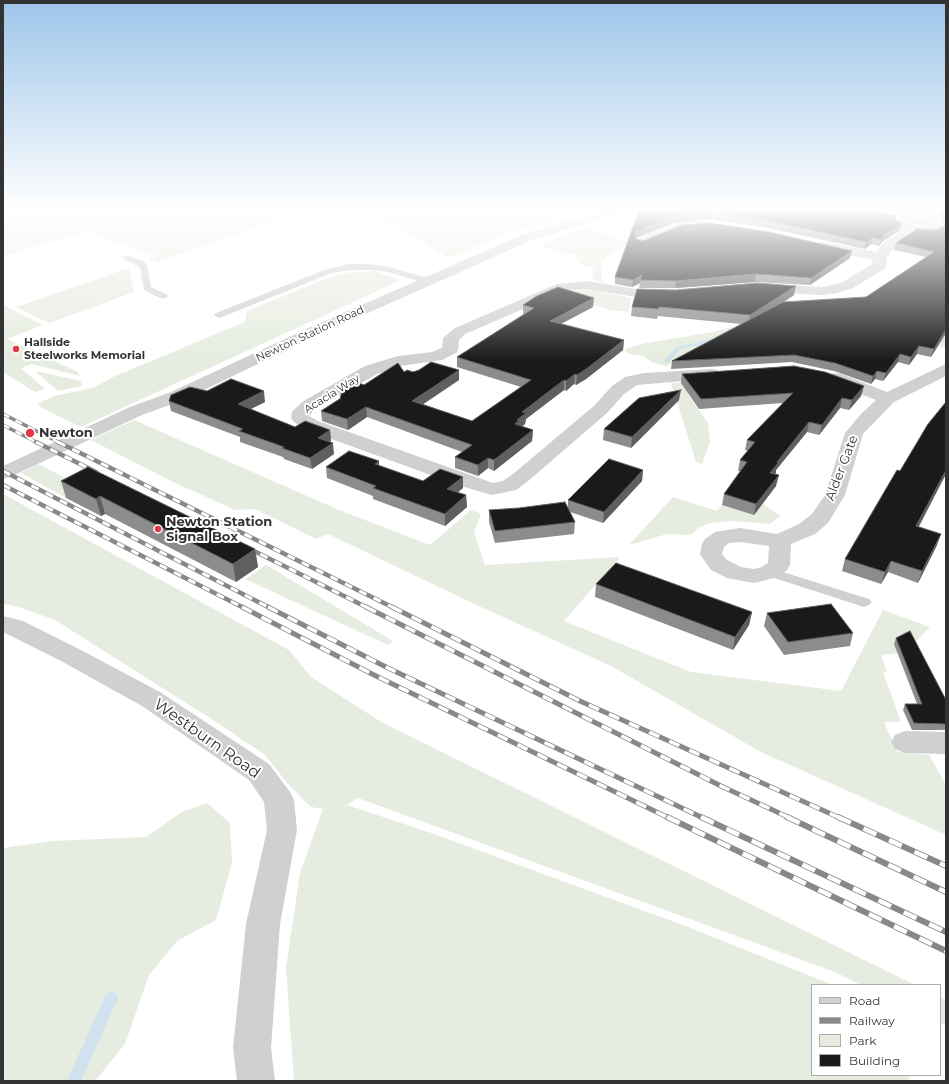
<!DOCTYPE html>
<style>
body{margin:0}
#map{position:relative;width:949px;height:1084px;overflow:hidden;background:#fff;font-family:Montserrat,sans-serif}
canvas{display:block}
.frame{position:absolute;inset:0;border:4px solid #333;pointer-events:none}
.legend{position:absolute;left:811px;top:984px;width:130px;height:92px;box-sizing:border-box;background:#fff;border:1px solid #adadad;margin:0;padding:5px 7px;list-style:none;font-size:12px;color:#333}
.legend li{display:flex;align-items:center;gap:8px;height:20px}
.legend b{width:20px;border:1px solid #adadad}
</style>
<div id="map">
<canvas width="949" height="1084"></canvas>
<div class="frame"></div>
<ul class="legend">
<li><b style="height:5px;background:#d0d0d0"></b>Road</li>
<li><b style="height:5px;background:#888"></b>Railway</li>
<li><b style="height:11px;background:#e6ecdf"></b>Park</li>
<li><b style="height:11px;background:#1a1a1a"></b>Building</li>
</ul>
</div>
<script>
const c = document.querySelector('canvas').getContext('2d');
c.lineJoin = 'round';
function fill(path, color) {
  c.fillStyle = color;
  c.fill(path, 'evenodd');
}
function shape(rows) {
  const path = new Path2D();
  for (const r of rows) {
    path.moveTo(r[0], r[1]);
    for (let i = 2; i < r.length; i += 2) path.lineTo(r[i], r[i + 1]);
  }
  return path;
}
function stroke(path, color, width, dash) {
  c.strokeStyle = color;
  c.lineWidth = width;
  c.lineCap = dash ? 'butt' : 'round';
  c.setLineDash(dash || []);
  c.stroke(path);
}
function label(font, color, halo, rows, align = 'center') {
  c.font = font + ' Montserrat,sans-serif';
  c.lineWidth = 4;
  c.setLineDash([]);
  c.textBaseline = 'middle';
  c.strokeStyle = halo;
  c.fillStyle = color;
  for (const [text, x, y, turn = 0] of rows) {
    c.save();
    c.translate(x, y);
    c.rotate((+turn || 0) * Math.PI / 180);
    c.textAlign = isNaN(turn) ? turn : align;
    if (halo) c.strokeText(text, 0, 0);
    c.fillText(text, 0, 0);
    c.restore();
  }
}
fill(shape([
 [3,208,598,208,508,232,449,258,391,223,352,215,299,221,282,219,267,222,268,223,157,262,149,260,158,256,86,231,3,256],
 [583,228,630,242,608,255,601,262,602,282,594,280,592,271,596,268,589,267,577,262,580,260,575,258,577,256,540,246,571,231],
 [129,268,134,292,49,323,16,307],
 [374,271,401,280,81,427,38,406,40,405,37,404,54,396,93,388,113,377,245,322,247,311,332,276,353,272],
 [578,290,594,290,631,298,629,312,609,310,562,295],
 [3,305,43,325,7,339,78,372,80,376,32,364,21,368,45,389,35,392,3,372],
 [946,316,946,348,939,346,923,349,704,350,681,355,678,360,666,366,651,362,644,356,629,354,624,350,641,344,713,332,748,323],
 [35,371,81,381,82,386,58,391],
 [698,382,687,393,708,423,710,442,702,464,696,462,671,383],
 [134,420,339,510,430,545,471,510,481,514,474,532,485,565,620,557,564,621,691,672,841,691,883,610,930,627,905,652,881,655,887,672,883,672,901,722,884,722,897,752,929,755,946,785,946,835,761,752,611,666,468,601,328,534,316,539,255,509,235,510,169,480,91,440],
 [38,464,85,488,66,498,21,473],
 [3,494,289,650,311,677,383,723,915,985,861,985,835,972,358,798,347,805,434,834,691,928,833,985,812,985,812,1075,911,1075,907,1081,294,1081,286,968,300,873,323,809,311,807,288,784,265,755,213,720,55,620,19,607,3,604],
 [673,497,717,511,722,505,753,514,763,504,780,516,770,524,734,521,710,523,698,528,691,535,667,534,629,545],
 [266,565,393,641,388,645,245,579],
 [207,803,230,823,232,863,216,920,177,941,149,975,125,1044,95,1081,3,1081,3,848,53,841,146,837,182,812],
 [940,997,946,1000,946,1026,940,1023]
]), '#e6ecdf');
fill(shape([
 [720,337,722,338,722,340,680,349,669,362,667,363,664,361,676,347,720,337],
 [931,337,946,339,946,343,929,340,929,338,931,337],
 [111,992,116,994,118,998,81,1081,67,1081,106,994,111,992]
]), '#cfe2ee');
fill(shape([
 [127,255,143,261,147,265,151,287,166,294,168,296,166,298,160,298,144,290,140,268,137,265,124,260,123,258,124,256,127,255],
 [350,264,370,264,389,267,431,279,432,281,428,284,388,272,370,270,350,270,332,273,222,317,219,318,214,315,216,313,327,269,350,264],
 [770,568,869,599,872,602,869,605,864,607,765,575,763,572,765,569,770,568]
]), '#d0d0d0');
fill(shape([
 [938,208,946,208,946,213,936,220,940,221,943,225,945,228,943,231,933,235,915,234,893,249,887,257,886,266,884,269,853,288,837,293,823,295,765,292,760,291,758,288,760,285,765,284,823,287,843,282,872,264,873,260,818,249,817,246,818,243,823,242,877,252,883,243,903,230,895,225,899,218,907,216,924,217,938,208],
 [908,224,925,225,932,227,914,226,908,224],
 [699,220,703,221,705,224,703,227,682,230,642,246,637,245,636,242,637,239,675,224,699,220],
 [587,281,636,289,665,290,670,291,672,294,670,297,665,298,636,297,587,289,565,291,465,334,459,340,458,350,456,353,442,360,400,366,377,374,314,410,309,416,318,421,493,483,503,481,513,474,595,405,612,386,625,377,644,373,712,369,718,370,720,374,718,378,637,385,624,394,607,413,527,482,516,490,492,495,461,486,304,429,294,422,291,418,292,412,302,402,365,366,398,356,432,352,442,348,443,338,455,328,557,284,587,281],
 [946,364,946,376,894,402,863,434,845,495,828,523,815,534,791,544,790,565,787,570,778,577,754,583,727,578,711,570,700,554,702,544,705,539,715,532,740,528,777,534,799,524,812,514,825,495,845,433,861,414,876,400,829,382,827,378,829,374,835,373,841,374,887,392,946,364],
 [740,542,769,546,768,563,762,567,754,569,741,567,727,560,722,554,724,547,729,543,740,542],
 [905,731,946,732,946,754,905,753,895,749,891,742,895,735,905,731]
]), '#d0d0d0');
fill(shape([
 [610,208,629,208,627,211,532,240,314,337,183,400,142,415,10,477,3,479,3,466,130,407,171,392,302,331,524,234,610,208],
 [3,616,23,621,79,649,160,692,269,764,290,792,294,800,297,830,280,924,271,1048,275,1081,237,1081,233,1048,246,924,267,830,264,802,249,780,142,706,61,661,3,632,3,616]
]), '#d0d0d0');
const railFar3 = shape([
 [3,414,60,443],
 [3,425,38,443]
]);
const railFar2 = shape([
 [36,442,96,472],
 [58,442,394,608],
 [3,471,270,608],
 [3,485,244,608],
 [246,547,368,608]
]);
const railFar1 = shape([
 [242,607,376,676,669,818],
 [268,607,386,667,703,818],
 [366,607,721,786,790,818],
 [392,607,580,701,840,818]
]);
const rail = shape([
 [667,817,946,951],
 [701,817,946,932],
 [787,817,946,892],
 [838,817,946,866]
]);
stroke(railFar3, '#888', 3.5);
stroke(railFar2, '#888', 4.5);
stroke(railFar1, '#888', 5);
stroke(rail, '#888', 6);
stroke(railFar3, '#fff', 2.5, [7]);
stroke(railFar2, '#fff', 3, [8]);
stroke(railFar1, '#fff', 3.5, [11]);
stroke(rail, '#fff', 4.5, [14]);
fill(shape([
 [881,208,935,208,924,215,907,215],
 [639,210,896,216,896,219,902,224,900,230,882,242,879,246,871,244,865,249,768,228,709,219,674,223,636,238,636,239,643,241,850,258,810,285,755,282,675,288,639,288,640,283,632,287,615,284,615,277],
 [946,210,946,333,931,357,917,354,909,365,898,362,883,381,875,379,871,384,834,371,792,362,671,369,672,361,741,324,658,316,657,319,631,316,632,307,794,295,784,302,866,297,926,257,894,250,896,243,945,226,940,219,941,213],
 [523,305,593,307,561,324,624,340,623,350,586,379,576,385,574,384,566,391,564,390,526,419,525,424,522,426,533,430,532,441,494,471,488,468,478,476,455,468,455,457,462,452,367,417,348,430,322,421,321,411,340,399,340,398,364,385,404,372,413,372,419,370,459,370,459,380,423,404,472,421,521,387,457,367,457,357,524,314,523,314],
 [682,374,864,386,861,396,849,410,840,408,819,435,807,432,776,470,775,474,776,486,754,515,722,505,724,494,740,471,738,471,740,460,748,451,745,450,747,440,783,403,699,409,681,383],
 [207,391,265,402,250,409,295,427,330,430,331,441,329,442,334,454,312,469,284,459,283,457,240,442,240,437,171,411,169,401],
 [679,400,631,448,603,440,604,429],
 [946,402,946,474,918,527,937,545,918,583,888,572,881,584,842,571,845,559,900,471],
 [379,466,423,481,463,488,457,493,466,495,467,507,445,526,373,499,373,496,327,478,326,467],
 [643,470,642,481,603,523,570,512,575,522,574,534,495,543,489,522,489,510,568,507,568,500],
 [61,481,255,549,258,567,236,582,105,514,101,516,66,498],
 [596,584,752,612,749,625,733,650,595,597],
 [767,613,853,633,850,646,784,655,764,626],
 [896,638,946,700,946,730,912,730,903,710,905,704,917,704,894,644]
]), '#8c8c8c');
fill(shape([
 [927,208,935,208,924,215,925,209],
 [710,212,709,219,674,223,636,238,635,242,635,235,637,231,675,216],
 [902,224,900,230,882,242,879,246,881,240,884,235],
 [873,238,871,244,865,249,866,242],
 [852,251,850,258,810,285,811,278],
 [756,274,755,282,675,288,676,281],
 [642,275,640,283,632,287,633,280],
 [796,286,794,295,749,325,750,315],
 [594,298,593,307,549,330,550,321],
 [946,329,946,333,931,357,934,349],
 [624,340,623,350,586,379,576,385,577,375],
 [919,346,917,354,909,365,911,357],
 [900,354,898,362,883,381,886,373],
 [459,370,459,380,413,411,412,401],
 [877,371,875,379,871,384,873,376],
 [575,374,574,384,566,391,566,381],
 [564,380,564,390,526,419,525,424,519,429,515,424,522,412],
 [864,386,861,396,849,410,852,400],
 [681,390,679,400,631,448,632,437],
 [264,391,265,402,239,415,238,404],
 [842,398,840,408,819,435,822,425],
 [366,407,367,417,348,430,347,419],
 [809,422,807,432,776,470,776,473,768,484,770,473,777,462],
 [330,430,331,441,319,449,318,438],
 [533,430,532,441,494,471,494,460],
 [333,443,334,454,312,469,310,458],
 [488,458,488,468,478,476,478,465],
 [379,461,379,473,375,464],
 [643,470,642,481,603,523,604,512],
 [946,470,946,474,913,538,916,526],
 [779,475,776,486,754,515,756,504],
 [463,477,463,488,447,501,447,489],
 [466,495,467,507,445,526,445,514],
 [100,496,105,514,101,516,96,499],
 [941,534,937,545,918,583,922,571],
 [255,549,258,567,236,582,233,564],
 [891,561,888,572,881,584,885,572],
 [752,612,749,625,733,650,735,637]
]), '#5f5f5f');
const building = shape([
 [644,208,864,208,896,216,895,219,902,224,884,235,881,240,873,238,866,242,769,221,710,212,675,216,637,231,635,235,636,239,643,241,682,225,710,223,769,232,852,251,811,278,756,274,676,281,640,280,642,275,633,280,615,277,639,210,644,208],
 [909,208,927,208,925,209,909,208],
 [946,210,946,218,941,213,946,210],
 [946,225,946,329,934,349,919,346,911,357,900,354,886,373,877,371,873,376,835,363,794,355,672,361,783,302,866,297,934,252,896,243,917,229,935,230,946,225],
 [757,283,796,286,750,315,659,307,658,309,632,307,637,289,676,290,757,283],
 [558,287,594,298,550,321,624,340,586,369,577,375,575,374,566,381,564,380,522,412,526,413,517,420,519,420,515,424,533,430,494,460,488,458,478,465,455,457,472,445,366,407,347,419,321,411,341,398,340,398,345,384,351,380,364,385,398,363,404,372,407,370,413,372,419,370,431,362,459,370,412,401,472,421,531,380,457,357,534,308,523,305,537,296,558,287],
 [794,366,825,372,864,386,852,400,842,398,822,425,809,422,777,462,778,463,770,473,779,475,756,504,724,494,747,462,740,460,755,442,747,440,793,393,701,399,682,374,794,366],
 [231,379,264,391,238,404,295,427,305,421,330,430,318,438,333,443,310,458,282,448,284,447,239,431,243,429,169,401,171,395,190,387,207,391,231,379],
 [681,390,632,437,604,429,639,398,681,390],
 [946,402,946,470,916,526,941,534,922,571,891,561,885,572,845,559,897,470,900,471,928,424,946,402],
 [349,451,379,461,375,464,423,481,440,469,463,477,447,489,466,495,445,514,373,488,376,486,326,467,349,451],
 [609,459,643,470,604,512,568,500,609,459],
 [88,467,255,549,233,564,100,496,96,499,61,481,88,467],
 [565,502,575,522,495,531,489,510,519,508,565,502],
 [616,563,752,612,735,637,596,584,616,563],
 [831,604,853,633,788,642,767,613,831,604],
 [910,631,946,700,946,724,914,723,905,704,922,704,896,638,910,631]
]);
fill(building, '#1a1a1a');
stroke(building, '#5f5f5f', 1);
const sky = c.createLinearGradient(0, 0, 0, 360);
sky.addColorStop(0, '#9ec6ea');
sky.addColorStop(0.58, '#fff');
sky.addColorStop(1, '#ffffff00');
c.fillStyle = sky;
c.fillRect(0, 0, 949, 360);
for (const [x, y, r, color] of [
 [16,349,4,"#e63946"],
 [30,433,5,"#e63946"],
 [158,529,4,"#e63946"]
]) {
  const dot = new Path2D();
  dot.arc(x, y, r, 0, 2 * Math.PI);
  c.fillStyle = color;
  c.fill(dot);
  stroke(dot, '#fff', 1.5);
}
label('11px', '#333', '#fff', [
 ["Newton Station Road",310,334,-25],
 ["Acacia Way",332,394,-32]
]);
label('bold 11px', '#333', '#fff', [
 ["Hallside",24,343],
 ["Steelworks Memorial",24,356]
], 'left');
label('bold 13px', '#333', '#fff', [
 ["Newton",39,433],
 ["Newton Station",166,522],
 ["Signal Box",166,537]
], 'left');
label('13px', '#333', '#fff', [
 ["Alder Gate",842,468,-69]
]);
label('16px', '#333', '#fff', [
 ["Westburn Road",207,739,35]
]);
</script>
